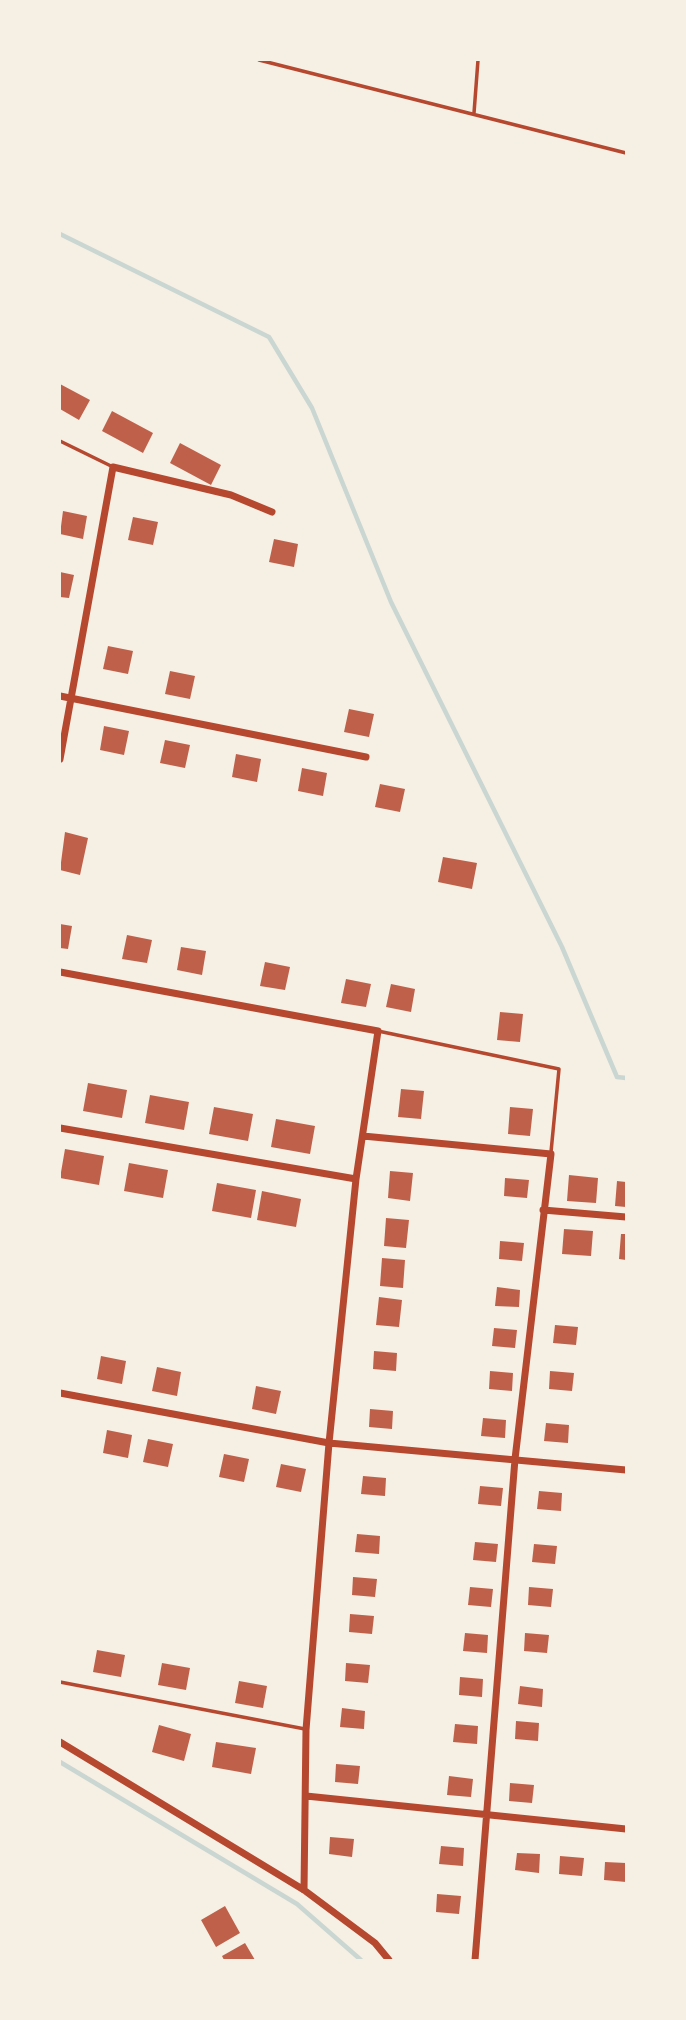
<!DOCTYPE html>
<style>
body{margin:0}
#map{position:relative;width:686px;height:2020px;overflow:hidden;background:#f6efe4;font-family:Signika,sans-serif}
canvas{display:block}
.frame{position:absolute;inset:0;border:61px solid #f6efe4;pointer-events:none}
</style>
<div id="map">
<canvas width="686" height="2020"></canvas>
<div class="frame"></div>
</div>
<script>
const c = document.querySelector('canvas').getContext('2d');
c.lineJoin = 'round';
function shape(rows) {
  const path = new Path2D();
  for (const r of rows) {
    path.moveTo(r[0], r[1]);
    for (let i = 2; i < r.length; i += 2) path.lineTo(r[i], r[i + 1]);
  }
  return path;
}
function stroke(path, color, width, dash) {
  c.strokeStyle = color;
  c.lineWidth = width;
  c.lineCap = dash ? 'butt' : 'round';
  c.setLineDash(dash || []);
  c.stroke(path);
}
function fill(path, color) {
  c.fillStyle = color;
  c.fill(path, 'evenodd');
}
stroke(shape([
 [60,234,269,337,312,408,391,602,562,947,617,1077,626,1078],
 [60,1762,297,1904,361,1960]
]), '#c9d6d2', 4.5);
fill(shape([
 [60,384,90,400,79,420,60,409],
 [112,411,153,433,143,453,102,431],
 [180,443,221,465,211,485,170,463],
 [63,511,87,516,83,539,60,534],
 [133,517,158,522,153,545,128,540],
 [274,539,298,544,294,567,269,562],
 [60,572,74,575,69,598,60,597],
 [108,646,133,651,128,674,103,669],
 [170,671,195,676,190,699,165,694],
 [349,709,374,714,369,737,344,732],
 [104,726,129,731,124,755,100,750],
 [165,740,190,745,185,768,160,763],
 [236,754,261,759,257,782,232,777],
 [302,768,327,773,323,796,298,791],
 [380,784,405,789,400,812,375,807],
 [65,832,88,838,80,875,60,870],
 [443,857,477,863,472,889,438,882],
 [60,924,72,926,68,949,60,948],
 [127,935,152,940,147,963,122,959],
 [181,947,206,951,202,975,177,970],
 [265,962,290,967,285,990,260,986],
 [346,979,371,984,366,1007,341,1003],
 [391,984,415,989,411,1012,386,1007],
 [500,1012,523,1014,520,1042,497,1040],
 [88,1083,127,1090,122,1118,83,1111],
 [401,1089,424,1091,421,1119,398,1117],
 [150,1095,189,1102,184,1130,145,1123],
 [214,1107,253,1114,248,1141,209,1134],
 [510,1107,533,1109,530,1136,508,1134],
 [276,1119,315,1126,310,1154,271,1147],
 [65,1149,104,1156,99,1185,60,1178],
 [129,1163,168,1170,163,1198,124,1191],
 [390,1171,413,1173,410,1201,388,1198],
 [569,1175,598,1178,596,1203,567,1201],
 [505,1178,529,1180,527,1198,504,1196],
 [617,1181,626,1182,626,1207,615,1206],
 [217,1183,256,1190,251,1218,212,1211],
 [262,1191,301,1199,296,1227,257,1220],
 [386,1218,409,1220,406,1248,384,1246],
 [564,1229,593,1231,591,1256,562,1254],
 [621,1234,626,1234,626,1260,619,1259],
 [500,1241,524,1243,522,1261,499,1259],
 [382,1258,405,1260,403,1288,380,1286],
 [497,1287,520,1290,519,1307,495,1306],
 [379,1297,402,1300,399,1327,376,1325],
 [555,1325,578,1327,576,1345,553,1343],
 [494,1328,517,1330,515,1348,492,1346],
 [374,1351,397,1353,396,1371,373,1369],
 [101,1356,126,1361,122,1384,97,1379],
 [157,1367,181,1372,177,1396,152,1391],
 [490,1371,513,1373,512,1391,489,1389],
 [550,1371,574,1373,572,1391,549,1389],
 [256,1386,281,1391,276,1414,252,1409],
 [370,1409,393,1411,392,1429,369,1427],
 [483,1418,506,1420,505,1438,481,1436],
 [546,1423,569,1425,568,1443,544,1441],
 [107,1430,132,1435,128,1458,103,1453],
 [148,1439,173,1444,168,1467,143,1462],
 [224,1454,249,1459,244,1482,219,1477],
 [281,1464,306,1469,301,1492,276,1487],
 [363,1476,386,1478,385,1496,361,1494],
 [480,1486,503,1488,501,1506,478,1504],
 [539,1491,562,1493,561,1511,537,1509],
 [357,1534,380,1536,379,1554,355,1552],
 [475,1542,498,1544,496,1562,473,1560],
 [534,1544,557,1546,555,1564,532,1562],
 [353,1577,377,1579,375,1597,352,1595],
 [470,1587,493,1589,491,1607,468,1605],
 [529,1587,553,1589,551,1607,528,1605],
 [350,1614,374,1616,372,1634,349,1632],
 [465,1633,488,1635,487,1653,463,1651],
 [525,1633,549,1635,547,1653,524,1651],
 [97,1650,125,1655,121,1677,93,1672],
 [162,1663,190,1668,186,1690,158,1685],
 [346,1663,370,1665,368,1683,345,1681],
 [460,1677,483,1679,482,1697,459,1695],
 [239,1681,267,1686,263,1708,235,1703],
 [520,1686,543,1689,542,1707,518,1704],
 [342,1708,365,1711,364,1729,340,1727],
 [516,1721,539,1723,538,1741,515,1739],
 [455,1724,478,1726,477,1744,453,1742],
 [159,1725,191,1734,184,1761,152,1752],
 [216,1742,256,1748,251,1774,212,1767],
 [336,1764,360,1766,358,1784,335,1782],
 [449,1776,473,1779,471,1797,447,1795],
 [510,1783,534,1785,532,1803,509,1801],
 [330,1837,354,1839,352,1857,329,1854],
 [441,1846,464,1848,463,1866,439,1864],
 [517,1853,540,1854,539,1873,515,1870],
 [560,1856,584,1858,582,1876,559,1874],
 [605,1862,626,1863,626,1882,604,1880],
 [437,1894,461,1896,459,1914,436,1912],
 [225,1906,240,1933,216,1947,201,1920],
 [245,1943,255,1960,224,1960,222,1956]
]), '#bf614a');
stroke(shape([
 [259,60,626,153],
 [474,113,478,60],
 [60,441,111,466],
 [378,1031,559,1069,551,1152],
 [60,1682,305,1729]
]), '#b5482f', 3.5);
stroke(shape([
 [60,696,366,757],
 [60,759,113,467,231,495,272,512],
 [60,972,378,1031,356,1179,329,1443,306,1730,304,1890],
 [60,1128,356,1179],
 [363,1136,551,1154,515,1459,475,1960],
 [543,1210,626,1217],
 [60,1393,329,1443,626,1470],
 [60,1742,304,1890,375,1943,389,1960],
 [306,1796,626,1829]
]), '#b5482f', 7);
</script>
